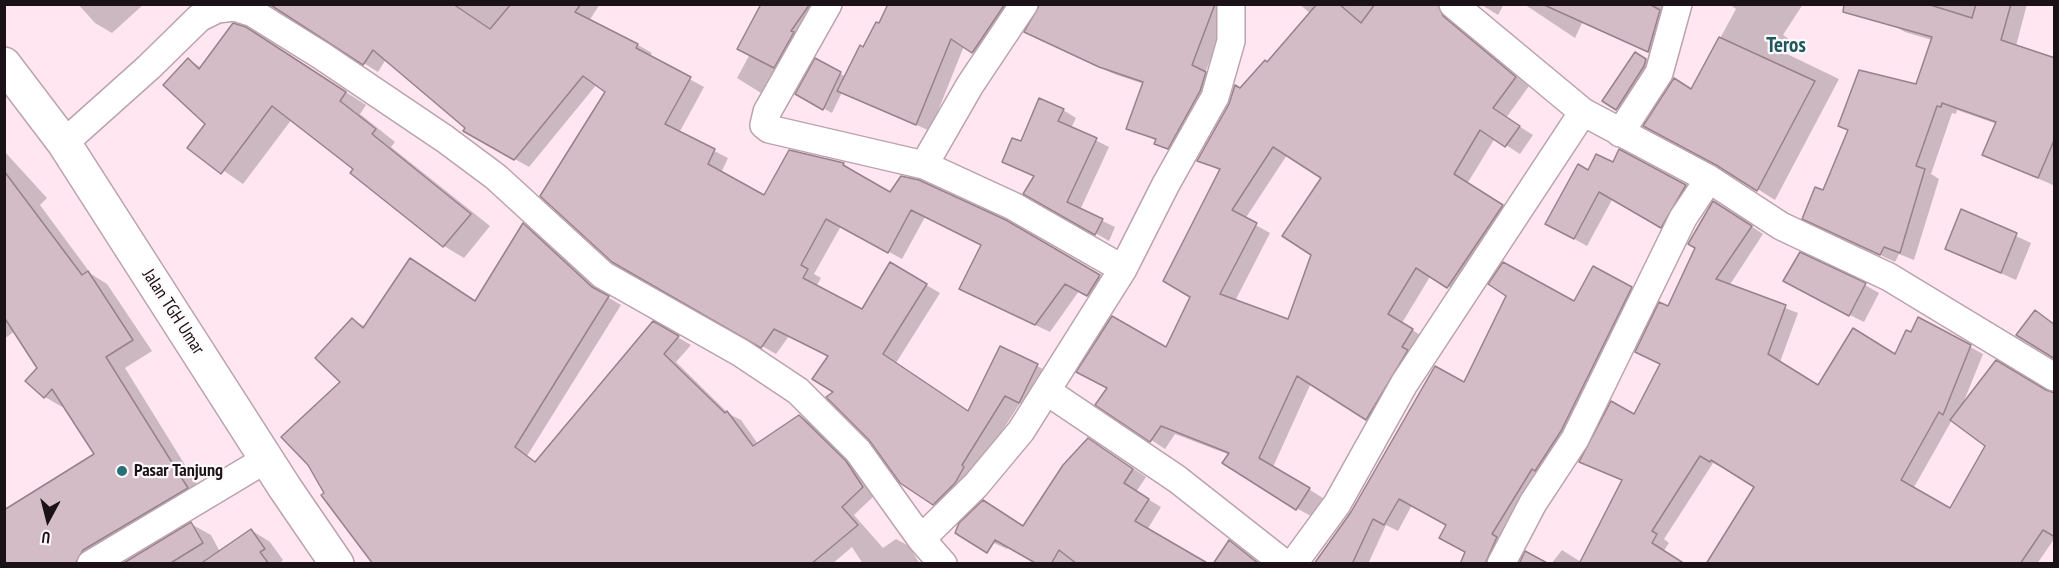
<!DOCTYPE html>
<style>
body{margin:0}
#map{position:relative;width:2059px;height:568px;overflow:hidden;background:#ffe6f1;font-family:"PT Sans Narrow",sans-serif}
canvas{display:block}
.frame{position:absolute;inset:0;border:6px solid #1a1216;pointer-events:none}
.north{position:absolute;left:18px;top:490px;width:60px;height:60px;-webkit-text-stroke:4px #fef9fb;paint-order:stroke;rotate:187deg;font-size:16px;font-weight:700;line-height:24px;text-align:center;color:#1a1216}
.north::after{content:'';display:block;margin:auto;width:21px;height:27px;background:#1a1216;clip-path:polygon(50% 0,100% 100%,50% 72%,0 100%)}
</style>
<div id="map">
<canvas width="2059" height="568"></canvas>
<div class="frame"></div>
<div class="north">U</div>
</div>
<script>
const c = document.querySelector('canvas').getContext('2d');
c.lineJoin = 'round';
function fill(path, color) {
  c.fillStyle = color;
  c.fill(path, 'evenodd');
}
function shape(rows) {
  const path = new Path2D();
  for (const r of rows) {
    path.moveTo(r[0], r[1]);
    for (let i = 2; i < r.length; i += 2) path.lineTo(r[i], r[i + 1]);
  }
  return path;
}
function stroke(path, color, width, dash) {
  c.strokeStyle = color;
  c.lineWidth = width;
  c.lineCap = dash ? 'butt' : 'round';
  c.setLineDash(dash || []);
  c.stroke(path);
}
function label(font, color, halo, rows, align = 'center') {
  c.font = font + ' "PT Sans Narrow",sans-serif';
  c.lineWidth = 4.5;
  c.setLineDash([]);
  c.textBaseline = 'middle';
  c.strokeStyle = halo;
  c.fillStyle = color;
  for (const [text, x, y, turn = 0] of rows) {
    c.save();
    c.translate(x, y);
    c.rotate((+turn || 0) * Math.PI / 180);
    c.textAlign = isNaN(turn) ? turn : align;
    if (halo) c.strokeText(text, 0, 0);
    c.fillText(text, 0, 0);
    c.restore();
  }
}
fill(shape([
 [78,4,144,4,112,33,95,23],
 [269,4,600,4,589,21,638,45,652,53,649,57,704,87,679,133,728,158,721,173,765,198,843,164,890,194,1005,221,1113,285,1102,303,1079,291,1050,332,975,296,982,245,925,217,902,259,841,226,814,274,821,278,816,287,863,310,890,264,940,293,896,363,970,412,1001,348,1051,373,1034,409,1020,403,975,474,948,512,934,504,835,392,830,356,789,336,776,354,613,261,607,91,597,84,529,167,465,131,466,128,386,59,378,72],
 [777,4,827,4,761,93,737,78],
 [890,4,1024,4,987,60,964,46,930,131,842,92,832,113,797,94,816,60,846,77,880,25],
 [1040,4,1229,4,1226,21,1205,73,1218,81,1169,151,1157,141,1128,128,1144,84,1114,74,1039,39],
 [1299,4,1454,4,1451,11,1457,25,1529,86,1506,118,1533,135,1520,154,1495,138,1467,184,1516,215,1462,295,1431,275,1402,323,1426,339,1381,426,1311,383,1273,467,1323,498,1311,516,1296,508,1230,455,1175,434,1165,449,1098,405,1166,349,1192,296,1221,171,1199,160,1241,90,1311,14],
 [1287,155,1323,178,1313,254,1288,320,1235,301,1270,233,1245,219],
 [1480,4,1504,4,1498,15],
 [1524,4,1679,4,1663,59,1582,23,1575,38],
 [1729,4,1803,4,1783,35,1789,39,1783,52,1839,79,1775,200,1724,168,1692,90,1736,9],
 [1896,4,2027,4,2016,46,2054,57,2054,181,2053,185,1984,155,1997,124,1957,110,1956,114,1952,113,1931,174,1939,179,1914,260,1899,254,1895,262,1819,226,1824,192,1849,131,1840,125,1917,86,1932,40,1905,32,1891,24],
 [267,41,366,105,360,114,395,142,391,147,490,226,464,258,444,246,292,119,243,184,189,147,207,123,189,60,202,68],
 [1635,54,1652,63,1633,118,1604,101],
 [1063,110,1076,118,1071,128,1109,147,1080,210,1115,227,1109,241,1026,193,1035,177,1004,161,1021,143],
 [4,151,47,198,40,205,91,274,107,284,152,351,125,368,206,499,101,564,4,564,96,455,64,408,45,397,39,369,15,331,4,339],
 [1620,151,1698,193,1674,234,1613,198,1587,246,1560,231,1613,164],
 [1727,210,1763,234,1729,286,1798,313,1780,362,1819,387,1896,355,1912,334,1918,319,1983,354,1962,406,2054,400,2054,539,2037,564,1707,564,1756,487,1724,466,1723,468,1713,463,1664,539,1669,543,1663,552,1682,564,1551,564,1562,550,1581,562,1623,481,1581,462,1635,416,1661,365,1650,359,1668,309],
 [1952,420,1986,445,1950,510,1913,489],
 [1962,211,2031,243,2016,280,1947,249],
 [524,225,536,233,606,296,621,305,527,456,536,462,653,323,691,345,676,362,729,414,741,420,758,444,799,416,813,424,859,470,875,495,854,515,883,548,896,539,909,546,920,564,863,564,852,547,832,564,375,564,343,382,353,320,366,327,476,302],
 [1865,285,1879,293,1864,322,1798,289],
 [1631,288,1644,296,1501,564,1462,564,1467,552,1448,524,1412,505,1398,531,1386,525,1368,564,1316,564,1464,384,1575,303],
 [1101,447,1146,477,1136,492,1161,507,1147,530,1206,564,1040,564,1009,546,1007,549,974,534,1024,527],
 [191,524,211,535,220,552,251,530,270,542,283,560,279,564,125,564],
 [1230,542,1242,549,1260,564,1215,564]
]), '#0003');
const building = shape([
 [269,4,453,4,490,29,511,4,581,4,575,12,638,44,636,48,691,77,665,124,715,149,708,164,764,195,789,150,844,163,843,165,890,192,901,176,919,180,1006,220,1100,275,1087,296,1065,284,1035,325,959,289,981,245,911,210,888,253,826,219,801,265,808,269,803,278,862,309,890,262,927,284,883,354,968,411,1000,346,1038,364,1019,403,1005,396,962,465,964,467,955,483,933,505,900,483,869,440,826,397,833,392,812,379,828,356,774,329,761,348,612,262,540,196,605,92,583,76,514,160,463,131,465,128,373,50,363,65,269,4],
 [761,4,810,4,791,31,794,32,774,68,737,49,761,4],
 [888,4,1005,4,972,53,951,39,916,125,837,91,860,45,863,47,876,22,879,23,888,4],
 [1040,4,1215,4,1192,65,1206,72,1200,91,1168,149,1154,144,1156,139,1126,129,1143,82,1099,67,1024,32,1040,4],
 [1317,4,1339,4,1361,23,1375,4,1438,4,1443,16,1516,77,1493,108,1520,126,1505,147,1480,130,1454,174,1503,205,1447,288,1416,268,1388,314,1413,329,1402,347,1408,350,1366,420,1297,376,1259,458,1310,488,1296,510,1222,463,1229,453,1161,426,1150,442,1095,405,1107,388,1076,372,1112,316,1166,347,1190,297,1163,281,1220,169,1197,161,1229,104,1235,85,1240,88,1265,60,1267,62,1317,4],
 [1273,147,1321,178,1282,236,1311,255,1288,319,1220,294,1257,223,1232,210,1273,147],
 [1542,4,1649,4,1660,10,1648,52,1542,4],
 [1844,4,1927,4,1972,18,1976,4,2011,4,2001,40,2055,58,2055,138,2038,178,1982,155,1996,122,1942,103,1941,107,1937,106,1916,166,1925,169,1900,253,1884,247,1880,255,1802,219,1815,187,1823,190,1848,130,1838,126,1859,70,1916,84,1932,37,1843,12,1844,4],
 [233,23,246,27,346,92,340,101,376,129,372,134,471,214,443,247,350,173,353,169,272,106,221,174,187,148,205,124,163,85,188,58,199,69,233,23],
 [1719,37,1815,81,1757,191,1716,165,1643,126,1674,78,1691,89,1719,37],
 [1635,52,1646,59,1644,66,1616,110,1602,101,1635,52],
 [815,58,841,72,823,110,795,94,815,58],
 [1039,98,1064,109,1058,121,1097,138,1067,202,1103,219,1095,235,1023,194,1034,176,1002,162,1012,138,1021,141,1039,98],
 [1619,149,1686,185,1661,228,1599,192,1574,239,1545,224,1578,164,1588,170,1596,154,1613,162,1619,149],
 [4,171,82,275,88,271,133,340,106,357,188,488,83,550,75,564,4,564,4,510,94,454,52,389,44,398,25,381,37,368,4,317,4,171],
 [1713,201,1752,226,1716,279,1786,305,1768,354,1818,385,1853,328,1895,354,1906,330,1911,332,1918,317,1971,345,1943,415,1939,412,1901,480,1950,508,1985,446,1950,420,1996,360,2046,390,2055,393,2055,537,2043,530,2020,564,1706,564,1754,487,1711,460,1710,462,1700,456,1652,531,1657,534,1652,543,1685,564,1579,564,1622,480,1579,462,1611,401,1634,414,1660,364,1635,352,1659,302,1668,306,1695,248,1688,244,1713,201],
 [1961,209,2017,233,2001,273,1945,249,1961,209],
 [523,223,592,287,609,296,515,447,535,462,653,321,679,336,664,354,725,413,727,411,753,446,799,415,846,461,863,487,842,507,858,525,811,564,373,564,321,495,324,493,308,465,281,437,340,382,315,358,352,318,363,328,410,258,475,301,523,223],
 [1800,252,1866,283,1849,316,1783,281,1800,252],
 [1503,262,1574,301,1593,266,1632,287,1561,431,1535,471,1532,469,1492,534,1497,537,1485,564,1460,564,1465,552,1439,538,1446,525,1399,499,1384,525,1373,519,1352,564,1314,564,1351,512,1435,366,1464,382,1506,296,1488,284,1503,262],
 [2035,310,2055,325,2055,359,2016,335,2035,310],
 [1088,438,1133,469,1124,483,1149,499,1135,521,1209,564,1077,564,1059,550,1051,564,1037,564,995,540,987,553,955,533,959,523,983,500,1023,526,1063,465,1088,438],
 [191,522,203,543,169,564,122,564,191,522],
 [251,529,265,549,260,552,269,564,200,564,251,529],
 [1229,540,1259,564,1213,564,1229,540],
 [1525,551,1549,564,1519,564,1525,551]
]);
fill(building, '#d4bcc7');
stroke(building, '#97818b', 1.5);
const minor = shape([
 [828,4,767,112,764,125,769,129,924,165,1013,206,1123,269],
 [1453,4,1583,112,1709,179,1781,226,1889,277,2054,377],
 [1620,133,1659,73,1678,4],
 [64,143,149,67,199,18,217,9,234,7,253,13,322,56,445,139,496,177,603,275,741,353,798,391,858,451,921,539,943,564],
 [924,165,970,85,1024,4],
 [1048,392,1177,479,1285,564],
 [921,539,976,485,1021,431,1123,269,1166,184,1215,97,1231,41,1231,4],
 [91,564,268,458],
 [1293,564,1337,504,1404,384,1583,112],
 [1501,564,1533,503,1575,439,1683,218,1709,179]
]);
const primary = shape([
 [4,64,64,143,285,488,337,564]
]);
stroke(minor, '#bba3ae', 30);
stroke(primary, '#bba3ae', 36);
stroke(minor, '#fff', 27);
stroke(primary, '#fff', 33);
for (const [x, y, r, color] of [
 [122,471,6,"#267077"]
]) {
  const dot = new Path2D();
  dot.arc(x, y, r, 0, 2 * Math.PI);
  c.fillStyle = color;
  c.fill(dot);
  stroke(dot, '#fef9fb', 2);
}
label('18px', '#1a1216', '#fef9fb', [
 ["Jalan TGH Umar",173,312,57]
]);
label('bold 18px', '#1a1216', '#fef9fb', [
 ["Pasar Tanjung",134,471]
], 'left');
label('bold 21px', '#1e585e', '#fef9fb', [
 ["Teros",1786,46]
]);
</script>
